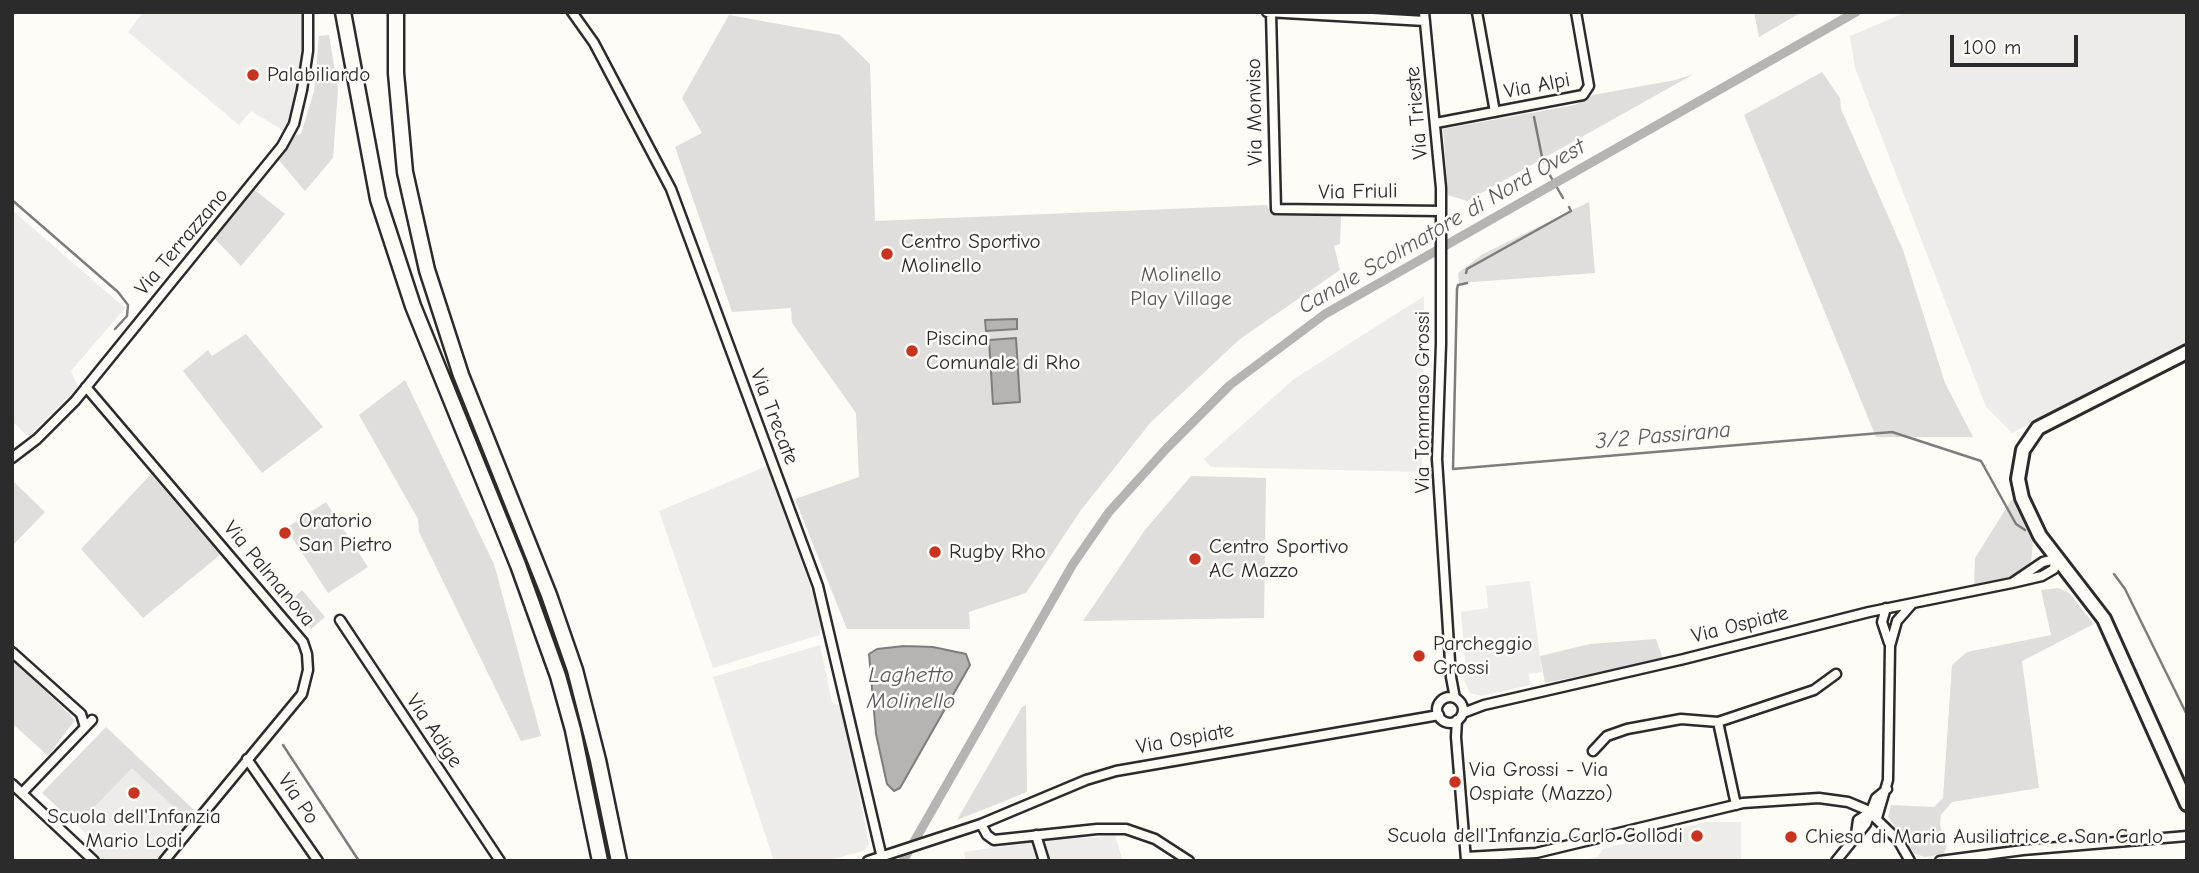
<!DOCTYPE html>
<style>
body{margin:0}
#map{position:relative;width:2199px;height:873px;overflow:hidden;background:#fdfcf7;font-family:"Comic Neue",sans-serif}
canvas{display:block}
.frame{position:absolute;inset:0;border:14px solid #2b2b2b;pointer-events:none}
.scale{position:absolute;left:1950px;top:35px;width:128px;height:32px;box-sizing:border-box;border:4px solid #2b2b2b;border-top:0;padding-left:9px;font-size:21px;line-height:24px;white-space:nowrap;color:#2b2b2b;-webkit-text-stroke:5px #fdfcf7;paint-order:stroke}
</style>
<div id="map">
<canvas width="2199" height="873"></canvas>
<div class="frame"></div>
<div class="scale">100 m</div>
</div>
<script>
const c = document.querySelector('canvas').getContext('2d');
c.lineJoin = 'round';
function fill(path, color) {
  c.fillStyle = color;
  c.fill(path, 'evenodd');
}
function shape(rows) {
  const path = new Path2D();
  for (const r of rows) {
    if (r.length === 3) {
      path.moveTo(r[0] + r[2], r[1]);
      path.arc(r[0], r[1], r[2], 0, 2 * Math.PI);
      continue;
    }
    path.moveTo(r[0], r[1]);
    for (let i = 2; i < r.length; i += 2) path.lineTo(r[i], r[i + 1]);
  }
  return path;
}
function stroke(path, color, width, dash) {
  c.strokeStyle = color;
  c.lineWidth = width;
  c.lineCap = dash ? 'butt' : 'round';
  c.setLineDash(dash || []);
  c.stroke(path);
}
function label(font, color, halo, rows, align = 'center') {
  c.font = font + ' "Comic Neue",sans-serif';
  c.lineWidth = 5;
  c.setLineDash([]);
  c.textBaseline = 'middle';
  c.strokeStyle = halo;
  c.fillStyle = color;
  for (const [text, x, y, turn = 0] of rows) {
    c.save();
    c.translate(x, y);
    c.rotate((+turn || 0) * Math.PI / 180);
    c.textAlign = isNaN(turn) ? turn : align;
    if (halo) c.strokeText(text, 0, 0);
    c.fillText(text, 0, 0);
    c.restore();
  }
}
fill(shape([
 [143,12,303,12,300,82,291,119,284,131,251,111,239,125,128,32],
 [1907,12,2187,12,2187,343,2012,433,1986,407,1855,68,1850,36],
 [12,210,125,308,71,371,78,387,28,437,12,421],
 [1424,296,1422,472,1211,467,1204,459,1294,379],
 [767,466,824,624,819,635,713,668,659,511],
 [1530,581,1542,672,1529,674,1530,685,1481,696,1470,693,1461,673,1466,672,1461,612,1488,608,1486,586],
 [820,645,832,702,842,707,869,845,863,851,825,861,774,861,713,677],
 [132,767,188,820,155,861,100,861,91,852,97,845,77,825],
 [1706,822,1741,822,1741,861,1580,861,1598,857,1603,849],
 [1115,836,1123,861,966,861,964,852,1043,840]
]), '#edece8');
fill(shape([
 [1754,12,1802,12,1759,37],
 [729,15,840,35,870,64,875,221,1267,205,1270,212,1276,216,1341,216,1340,244,1334,246,1340,270,1240,339,1151,422,1081,510,1026,593,969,612,970,629,847,629,795,499,859,477,856,413,792,323,791,308,732,312,675,147,702,133,682,98],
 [329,35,338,90,333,158,305,191,278,159,293,136,301,134,314,91,319,36],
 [1822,72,1840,98,1841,109,1903,250,1945,383,1973,437,1876,437,1744,115],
 [1694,74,1467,201,1448,195,1443,129,1575,105,1593,95,1675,80],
 [255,190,285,214,241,266,215,239,239,205],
 [1589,202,1595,273,1459,283,1458,273,1483,254],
 [246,334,323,427,262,473,183,371,208,350,212,356],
 [405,380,494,564,541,736,521,741,419,532,418,519,359,415],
 [151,474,220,555,143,618,81,549],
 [1191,476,1266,478,1264,618,1083,621,1145,530],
 [12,480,45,512,12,546],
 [2012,499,2016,503,2033,544,2031,562,2016,578,1974,587,1975,558],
 [326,502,368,567,328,593,286,528],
 [2058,588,2069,593,2094,624,2022,661,2039,788,1952,802,1941,815,1940,825,1947,845,1944,854,1925,857,1915,854,1888,817,1891,805,1934,807,1943,798,1952,665,1967,652,2051,635,2041,590],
 [302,590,325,617,311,629,289,602],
 [1656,639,1663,659,1545,683,1540,656,1590,644],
 [12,659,75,720,48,756,12,723],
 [1026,705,1027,792,957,820,1022,707],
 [106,727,195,811,188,820,132,768,77,825,42,793]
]), '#dfdeda');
const water = shape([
 [1017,319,1017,329,986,331,985,320,1017,319],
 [1016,338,1020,402,993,404,989,340,1016,338],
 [904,646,933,647,966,654,970,665,900,788,894,791,887,784,876,734,869,654,877,649,904,646]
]);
fill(water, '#b5b4b1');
stroke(water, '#7e7d7b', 2);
stroke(shape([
 [1534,117,1543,162],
 [1548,172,1563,198],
 [12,200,118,292,128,305,127,316,115,329],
 [1466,273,1467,269,1571,211,1569,207],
 [1467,283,1458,285,1457,289,1453,469,1892,432,1981,461,2016,524,2025,530],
 [2114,574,2125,589,2187,715],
 [283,745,359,861]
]), '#7e7d7b', 2.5);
stroke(shape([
 [903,861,1073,564,1109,512,1166,449,1230,385,1325,314,1856,12]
]), '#b5b4b1', 9);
const street = shape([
 [572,12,594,43,671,189,818,586,882,858],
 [1267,12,1425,21],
 [1424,12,1441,188,1441,344,1437,459,1451,677,1455,698],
 [1477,12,1495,112],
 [1271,13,1276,209,1441,211],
 [1436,123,1583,95,1589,86,1576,12],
 [86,387,303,642,307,654,308,670,302,694,164,861],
 [12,458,37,439,75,401,282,146,294,124,302,90,308,51,308,12],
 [1886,608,1882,622,1889,643],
 [340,620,500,861],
 [12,652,81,714,85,727],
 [1450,710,13],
 [1463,713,1484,705,1684,659,1869,612,2012,583,2042,576,2054,569,2055,559,2043,562,2012,583],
 [1457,720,1456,737,1466,860],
 [1718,722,1814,690,1836,674],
 [1593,751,1607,736,1627,729,1681,719,1718,722,1736,805],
 [247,759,318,861],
 [12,784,94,861],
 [22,793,92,720],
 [1877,818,1888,780,1890,646,1897,621,1911,605],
 [981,824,987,835,994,840,1097,829,1126,829,1155,839,1189,861],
 [1856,834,1858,820,1871,812],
 [1036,835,1044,861],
 [1466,857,1536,853,1743,803,1819,798,1848,802,1867,810,1898,840,1910,861],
 [868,861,981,824,1086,780,1116,771,1439,715],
 [1836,861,1866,824,1876,798,1887,789],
 [1940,861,2023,850,2187,836]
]);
const secondary = shape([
 [2187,352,2038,428,2023,450,2018,479,2022,498,2040,536,2104,619,2187,804]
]);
const highway = shape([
 [343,12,378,199,413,306,518,565,558,676,573,730,600,861],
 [396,12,396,73,405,172,427,270,461,375,549,595,575,670,598,760,619,861]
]);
stroke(street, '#2b2b2b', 13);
stroke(secondary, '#2b2b2b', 18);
stroke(highway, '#2b2b2b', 19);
stroke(street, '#fdfcf7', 8);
stroke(secondary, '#fdfcf7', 12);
stroke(highway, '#fdfcf7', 14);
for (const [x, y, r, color] of [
 [253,75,7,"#c8321e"],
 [887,254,7,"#c8321e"],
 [912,351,7,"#c8321e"],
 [285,533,7,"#c8321e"],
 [935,552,7,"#c8321e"],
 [1195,559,7,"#c8321e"],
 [1419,656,7,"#c8321e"],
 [1455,782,7,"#c8321e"],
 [134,793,7,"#c8321e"],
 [1697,836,7,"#c8321e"],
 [1791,837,7,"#c8321e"]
]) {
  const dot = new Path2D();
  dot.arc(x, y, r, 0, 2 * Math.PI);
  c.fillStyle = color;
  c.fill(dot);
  stroke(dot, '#fdfcf7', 2.5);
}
label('21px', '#2b2b2b', '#fdfcf7', [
 ["Palabiliardo",267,75],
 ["Centro Sportivo",901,242],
 ["Molinello",901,266],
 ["Piscina",926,339],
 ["Comunale di Rho",926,363],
 ["Oratorio",299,521],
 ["San Pietro",299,545],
 ["Centro Sportivo",1209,547],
 ["AC Mazzo",1209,571],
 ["Rugby Rho",949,552],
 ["Parcheggio",1433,644],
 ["Grossi",1433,668],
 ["Via Grossi - Via",1469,770],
 ["Ospiate (Mazzo)",1469,794],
 ["Scuola dell'Infanzia",134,817,"center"],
 ["Mario Lodi",134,841,"center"],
 ["Scuola dell'Infanzia Carlo Collodi",1683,836,"right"],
 ["Chiesa di Maria Ausiliatrice e San Carlo",1805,837]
], 'left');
label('21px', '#2b2b2b', '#fdfcf7', [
 ["Via Alpi",1537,86,-11],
 ["Via Monviso",1255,112,-91],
 ["Via Trieste",1417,113,-95],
 ["Via Friuli",1358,192,-1],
 ["Via Terrazzano",182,242,-50],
 ["Via Tommaso Grossi",1423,402,-90],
 ["Via Trecate",774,417,69],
 ["Via Palmanova",269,574,50],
 ["Via Ospiate",1740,625,-14],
 ["Via Adige",434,731,56],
 ["Via Ospiate",1185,739,-10],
 ["Via Po",298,799,56]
]);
label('21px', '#585857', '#fdfcf7', [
 ["Molinello",1181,275],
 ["Play Village",1181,299]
]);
label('italic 23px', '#5b5b5a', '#fdfcf7', [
 ["Canale Scolmatore di Nord Ovest",1442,227,-30],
 ["3/2 Passirana",1663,436,-5],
 ["Laghetto",911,675],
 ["Molinello",911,701]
]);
</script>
